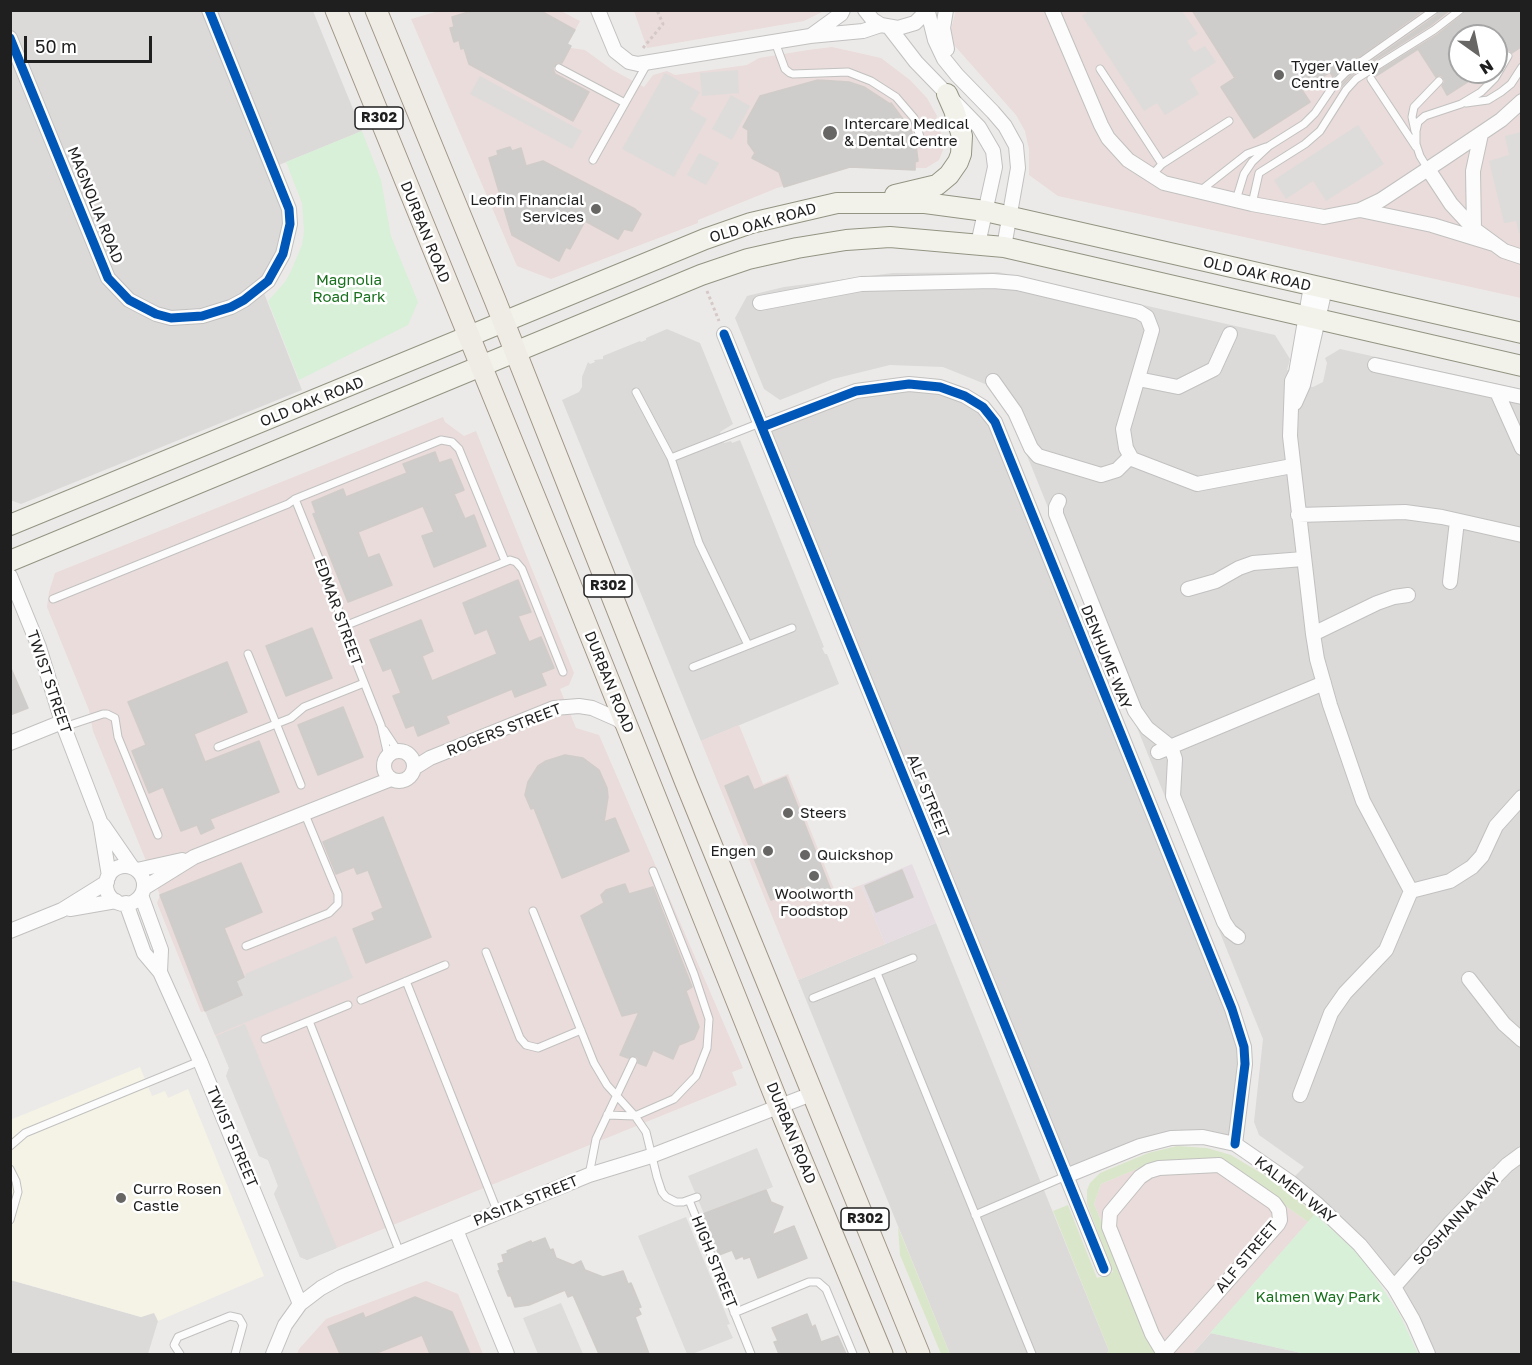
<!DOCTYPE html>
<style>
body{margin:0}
#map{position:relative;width:1532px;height:1365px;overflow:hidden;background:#eceae8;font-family:"Golos Text",sans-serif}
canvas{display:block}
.frame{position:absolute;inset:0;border:12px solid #1f1f1f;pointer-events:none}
.north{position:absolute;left:1448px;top:24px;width:60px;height:60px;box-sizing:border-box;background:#fff;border:2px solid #a5a5a5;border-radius:50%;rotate:147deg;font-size:16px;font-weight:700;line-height:24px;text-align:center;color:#1f1f1f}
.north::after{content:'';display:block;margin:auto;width:21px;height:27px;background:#676665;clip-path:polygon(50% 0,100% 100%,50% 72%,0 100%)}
.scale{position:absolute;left:24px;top:36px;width:128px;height:27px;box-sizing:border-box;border:3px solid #1f1f1f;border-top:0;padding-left:8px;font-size:18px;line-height:21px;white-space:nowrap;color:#1f1f1f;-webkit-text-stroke:4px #fff;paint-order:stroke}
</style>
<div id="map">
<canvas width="1532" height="1365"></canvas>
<div class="frame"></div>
<div class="north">N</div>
<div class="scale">50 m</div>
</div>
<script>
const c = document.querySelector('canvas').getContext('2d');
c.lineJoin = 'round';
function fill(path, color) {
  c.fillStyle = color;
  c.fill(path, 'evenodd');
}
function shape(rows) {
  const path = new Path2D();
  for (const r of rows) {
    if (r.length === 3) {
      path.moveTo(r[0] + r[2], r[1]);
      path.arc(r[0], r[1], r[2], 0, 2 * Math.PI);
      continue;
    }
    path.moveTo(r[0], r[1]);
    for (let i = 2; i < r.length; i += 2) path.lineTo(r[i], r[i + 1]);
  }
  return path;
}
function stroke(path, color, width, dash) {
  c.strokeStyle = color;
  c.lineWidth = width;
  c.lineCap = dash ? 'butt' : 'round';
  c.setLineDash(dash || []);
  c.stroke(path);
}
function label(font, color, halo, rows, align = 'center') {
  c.font = font + ' "Golos Text",sans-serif';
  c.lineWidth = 5;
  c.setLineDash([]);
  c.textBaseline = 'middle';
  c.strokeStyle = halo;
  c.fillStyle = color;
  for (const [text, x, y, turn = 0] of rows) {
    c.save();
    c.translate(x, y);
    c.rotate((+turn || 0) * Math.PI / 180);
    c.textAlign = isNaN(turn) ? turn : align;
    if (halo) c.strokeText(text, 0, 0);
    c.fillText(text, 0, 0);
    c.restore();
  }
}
fill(shape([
 [10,11,313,11,362,131,274,167,291,220,262,288,302,390,21,504,10,500],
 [998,272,1275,335,1290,359,1287,370,1301,374,1298,384,1313,387,1323,382,1327,363,1325,358,1340,349,1521,389,1521,1354,1428,1354,1395,1287,1290,1181,1304,1167,1259,1135,1254,1122,1263,1039,1011,416,990,386,943,367,890,365,833,379,780,400,764,389,735,318,747,296,784,287,893,273],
 [667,329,700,343,733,424,720,432,724,443,731,441,732,443,740,440,824,647,822,648,825,654,827,654,839,684,701,741,562,400,579,392,582,387,582,377,588,362,590,364,595,362,594,360,603,359,603,356,640,341,641,342,646,340,646,338],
 [910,383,984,407,1242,1034,1236,1143,1185,1135,1067,1174,763,426,856,390],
 [936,923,1109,1351,1106,1354,950,1354,798,980],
 [10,1280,141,1317,155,1312,158,1321,148,1354,11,1354],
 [1211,1333,1306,1354,1192,1354]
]), '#dbdad9');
fill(shape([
 [956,10,1521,11,1521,298,1058,196,1029,175,1029,149,1025,131,1016,115,954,45,951,29],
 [1460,36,1496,36,1496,72,1460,72],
 [439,11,561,11,580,21,568,44,571,48,585,50,611,69,644,87,653,75,667,71,675,75,747,65,759,58,808,50,832,47,881,58,910,80,927,98,937,116,936,119,943,139,943,150,939,160,926,168,916,168,915,170,850,167,777,188,698,220,698,223,551,279,517,266,411,19],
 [634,11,824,11,804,21,647,48],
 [443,417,445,422,464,436,476,431,574,673,569,685,560,689,576,728,599,735,743,1068,732,1072,737,1085,307,1260,300,1257,274,1194,278,1186,268,1160,259,1156,226,1076,229,1068,205,1011,201,1012,157,903,160,895,93,731,89,710,47,607,49,592,55,573],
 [739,725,763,784,788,774,836,894,861,885,885,944,798,980,701,741],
 [1221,1159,1308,1222,1192,1354,1157,1354,1094,1204,1101,1184,1151,1163],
 [426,1281,458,1294,483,1354,297,1354,299,1349,326,1319]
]), '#e9dcdb');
fill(shape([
 [912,864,936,923,885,944,861,885]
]), '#e5dde2');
fill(shape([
 [140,1067,152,1096,165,1091,168,1098,188,1089,264,1276,158,1321,154,1313,141,1317,11,1280,10,1120]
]), '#f4f3e5');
fill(shape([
 [1177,1146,1207,1148,1231,1155,1271,1179,1315,1214,1308,1222,1221,1159,1151,1163,1101,1184,1094,1204,1157,1354,1106,1354,1109,1351,1053,1211,1068,1205,1097,1278,1113,1272,1087,1204,1087,1190,1090,1183,1100,1173,1148,1153],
 [898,1227,950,1354,941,1354,900,1255]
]), '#dae6ca');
fill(shape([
 [362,131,381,180,391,236,418,302,408,325,299,380,268,301,285,282,291,271,302,245,304,231,302,203,286,162],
 [1315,1214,1355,1251,1372,1272,1400,1315,1418,1354,1306,1354,1210,1333]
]), '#d8efd8');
fill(shape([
 [1090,10,1182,11,1198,34,1187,41,1194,52,1205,46,1216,62,1190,79,1199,94,1165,115,1157,103,1144,111,1082,16],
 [738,70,739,93,702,96,700,73],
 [665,73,700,92,690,109,707,119,674,177,622,149],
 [480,76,582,131,572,149,470,94],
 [731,95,750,106,732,140,712,129],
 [1358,125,1384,164,1326,201,1313,181,1286,199,1274,180],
 [1521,132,1522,232,1519,233,1516,221,1504,223,1489,161,1509,155,1505,136],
 [699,153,719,163,706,185,687,175],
 [336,936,353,978,215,1035,205,1011,242,996,236,981,246,976,245,974],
 [245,1024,337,1248,307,1260,300,1257,274,1194,278,1186,268,1160,259,1156,226,1076,229,1068,216,1036],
 [757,1148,773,1187,704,1214,688,1176],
 [686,1217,730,1324,727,1325,733,1338,692,1354,687,1354,638,1236],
 [561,1303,583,1354,538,1354,523,1318]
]), '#dddcdb');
const building = shape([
 [475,10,539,10,575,30,567,44,571,46,562,63,557,63,553,68,555,74,589,92,573,121,469,64,464,48,461,49,459,40,454,42,450,28,454,27,452,17,475,10],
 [1192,10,1424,10,1342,69,1333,77,1330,72,1302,90,1310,102,1254,138,1221,87,1235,78,1192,10],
 [1440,10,1450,10,1431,25,1353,74,1340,88,1340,86,1349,77,1437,15,1440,10],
 [1465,10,1521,10,1521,47,1512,53,1509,50,1505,51,1496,63,1496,36,1460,36,1460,72,1483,72,1447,95,1442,86,1445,82,1443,77,1440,75,1436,77,1418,49,1376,76,1374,74,1437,35,1463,14,1465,10],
 [818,80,849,82,864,87,890,104,891,103,911,130,916,145,918,161,915,162,915,170,850,167,784,187,779,172,752,158,755,153,748,143,748,130,743,127,760,96,818,80],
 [510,147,512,151,521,148,526,166,543,161,635,209,641,214,632,231,624,229,618,239,585,221,570,249,566,247,559,261,512,235,489,158,498,155,497,151,510,147],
 [435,452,439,463,451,459,464,490,454,494,465,519,474,515,486,546,434,567,422,536,434,532,423,506,358,532,368,558,379,554,392,585,348,602,313,514,316,513,312,502,343,489,346,497,407,473,403,464,435,452],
 [518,580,531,612,518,616,529,642,541,637,554,668,541,673,546,685,515,697,512,689,446,716,449,723,418,736,414,725,406,728,393,696,401,693,391,668,383,671,370,640,421,620,433,651,422,656,432,681,497,654,487,629,475,634,463,603,518,580],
 [312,628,332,678,286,696,266,646,312,628],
 [227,662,247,712,194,734,205,762,259,741,279,792,210,819,214,828,201,834,197,825,181,831,163,787,149,793,132,751,146,745,128,702,227,662],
 [10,666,28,708,10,715,10,666],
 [343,707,363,757,318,775,298,725,343,707],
 [565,755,583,758,599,770,607,788,608,797,604,822,615,818,629,851,562,878,534,808,531,809,525,795,528,782,538,766,546,761,565,755],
 [748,776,754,790,786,777,832,893,812,901,806,886,771,900,725,786,748,776],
 [383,817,431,937,366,963,353,929,375,920,372,913,383,908,368,870,357,874,354,867,336,874,323,842,383,817],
 [241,863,262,912,224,928,244,977,236,981,242,995,205,1011,160,895,241,863],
 [902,870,913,897,876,912,865,886,902,870],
 [625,884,629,894,653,887,692,987,686,991,699,1027,694,1039,679,1045,673,1059,653,1050,646,1066,638,1063,638,1058,635,1056,628,1058,620,1055,639,1012,622,1016,581,916,604,903,601,895,606,890,625,884],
 [766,1190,771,1202,783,1207,772,1235,794,1226,807,1258,758,1278,750,1257,744,1259,743,1256,736,1259,732,1250,719,1255,703,1214,766,1190],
 [545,1238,550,1250,553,1249,556,1258,573,1265,581,1261,585,1270,603,1277,623,1271,628,1284,631,1283,641,1307,638,1308,641,1314,635,1317,649,1354,599,1354,573,1295,568,1297,565,1290,529,1305,515,1307,511,1296,508,1296,498,1271,500,1270,498,1264,504,1262,502,1255,508,1253,507,1251,531,1241,532,1243,545,1238],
 [415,1297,452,1312,470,1354,430,1354,422,1335,374,1354,340,1354,328,1327,363,1313,365,1318,415,1297],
 [807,1314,812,1327,815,1325,821,1342,838,1336,846,1354,779,1354,774,1342,778,1341,772,1328,807,1314]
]);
fill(building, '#cfcdcb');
stroke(building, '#cfccc9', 1.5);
const lane = shape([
 [775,42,785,69,790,73,793,74,848,72,871,81,896,97,914,118,922,143],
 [559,68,625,103],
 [1100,69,1162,164],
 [1371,79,1416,147],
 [1466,103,1488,100,1501,92,1511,84,1522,67],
 [1415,131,1412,117,1414,107,1439,81],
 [593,160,647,64],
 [1428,169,1420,156,1416,144,1416,131,1418,122,1425,116,1461,104,1481,92,1495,78,1508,56],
 [1151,176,1162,164,1229,121],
 [1200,191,1247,154,1266,147],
 [1236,200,1244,174,1252,162,1269,146,1304,124,1315,113,1336,82,1345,73,1434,10],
 [1252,204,1259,173,1305,144,1320,131,1346,90,1356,79,1434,30,1460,10],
 [636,392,671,458,699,543,748,645],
 [671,458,760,423],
 [295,499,337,603,342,627,381,725,388,756],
 [53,599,288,504,295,499,441,440,452,442,459,449,505,561],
 [342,627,510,560,516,562,522,569,563,672],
 [248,654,301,785],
 [693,667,792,628],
 [64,727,103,714,107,714,115,718,118,737,158,835],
 [384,730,398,751],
 [218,747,291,718,304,707,364,683],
 [533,911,594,1063,607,1085,635,1116,646,1132,657,1177,662,1192,666,1197,676,1202,683,1202,697,1197],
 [246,946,329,913,338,904,338,894,304,812],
 [486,952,520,1038,526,1045,538,1048,581,1030],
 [877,973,1032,1354],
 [406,981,498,1213],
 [813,998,913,958],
 [361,1000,445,965],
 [309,1021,400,1253],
 [265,1039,348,1005],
 [607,1115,635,1116,674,1099,696,1076,707,1048,709,1019,694,974,653,871],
 [10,1146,25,1133,200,1061],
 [10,1169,16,1181,18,1192,10,1220],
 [589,1175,596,1139,633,1061],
 [689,1200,751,1354],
 [975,1215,1066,1176],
 [734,1313,809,1282,818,1282,826,1289,853,1354],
 [180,1354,174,1345,178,1337,230,1316,239,1318,243,1325,235,1354]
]);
const street = shape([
 [598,10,615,51,629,62,638,64,810,36,863,31,881,25],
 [865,10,873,20,881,25,898,28,915,23,928,10],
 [946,10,943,28,947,49],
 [1052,10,1101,125,1108,138,1128,160,1164,183,1252,204,1324,217,1360,210,1381,200,1443,159,1501,120,1522,101],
 [928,12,935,40,944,59,957,75,993,112,1005,126,1016,146,1018,168,1004,247],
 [889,27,916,62,979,127,993,151,995,167,978,244],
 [812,35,841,14,843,10],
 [10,38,108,278,129,300,156,314,171,318,202,316,231,307,244,300,268,281,283,254,290,224,289,209,209,10],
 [1428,169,1451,204,1474,229,1504,251,1522,257],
 [1360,210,1432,225,1494,244],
 [1474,229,1473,171,1481,134],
 [1311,286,1296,373,1292,381,1290,436,1313,634,1317,659,1330,705,1363,801,1411,891],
 [760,303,861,284,993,281,1017,283,1139,312,1147,317,1152,330,1123,429,1126,448,1132,459,1197,484,1292,466],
 [724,334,1104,1269],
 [1375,365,1522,397],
 [1138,379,1178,387,1214,369,1230,334],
 [993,381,1015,412,1031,448,1038,456,1101,475,1117,470,1130,457],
 [1497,392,1522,448],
 [1295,403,1303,385,1325,289],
 [762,427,856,391,909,384,940,387,965,396,983,407,995,422,1232,1009,1244,1047,1245,1064,1235,1144],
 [1059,501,1056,507,1056,514,1135,711,1147,728,1171,747,1175,759,1173,796,1224,922,1230,931,1238,937],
 [1298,515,1405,512,1442,517,1522,535],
 [10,576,39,647,62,722,100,821,109,876],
 [1450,582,1457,521],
 [1188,589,1216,581,1239,568,1253,563,1303,559],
 [1313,634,1377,603,1394,597,1408,595],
 [10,743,62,722],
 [399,766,15],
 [1158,752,1324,683],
 [414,768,430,758,554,708,579,706,592,708,617,719,626,726],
 [103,825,132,867],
 [125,885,19],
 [137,870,182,860],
 [144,888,194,857,391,779],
 [1411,891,1450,881,1472,867,1482,856,1496,826,1522,797],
 [141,895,161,950,160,972],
 [126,903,144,953,160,972,200,1061,300,1304],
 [70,909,116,901],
 [10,931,62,910,107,882],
 [1469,979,1504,1024,1522,1040],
 [1300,1095,1331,1013,1345,993,1386,950,1411,891],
 [1066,1176,1140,1146,1171,1138,1203,1137,1235,1144,1290,1182,1318,1205,1360,1245,1394,1287,1413,1320,1428,1354],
 [456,1230,507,1354],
 [1394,1287,1450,1223,1507,1165,1522,1154],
 [1164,1353,1278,1224,1280,1220,1279,1210,1274,1203,1219,1165,1159,1168,1149,1171,1140,1177,1110,1213,1109,1227,1152,1334,1164,1354],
 [273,1354,285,1325,300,1304,321,1288,341,1277,589,1175,651,1156,814,1093]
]);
const secondary = shape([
 [895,195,937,185,949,175,958,162,961,154,962,136,954,110,947,94],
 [10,525,705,239,751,223,837,203,925,203,985,211,1522,333],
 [10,561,701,275,748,259,797,248,846,240,890,237,1004,247,1522,366]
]);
const primary = shape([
 [336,10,566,574,779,1106,882,1354],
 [376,10,495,300,686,783,919,1354]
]);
stroke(lane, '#c2c1c0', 9);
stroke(street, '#c2c1c0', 16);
stroke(secondary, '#939482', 22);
stroke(primary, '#a09687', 23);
stroke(shape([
 [643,48,663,24,657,10],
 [707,291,719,321]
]), '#d5c9c8', 3, [3, 3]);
stroke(lane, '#fcfcfc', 7);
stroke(street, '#fcfcfc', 14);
stroke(secondary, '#f2f2eb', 20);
stroke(primary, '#efebe5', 21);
stroke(shape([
 [10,38,108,278,129,300,156,314,171,318,202,316,231,307,244,300,268,281,283,254,290,224,289,209,209,10],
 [724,334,1104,1269],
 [762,427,856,391,909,384,940,387,965,396,983,407,995,422,1232,1009,1244,1047,1245,1064,1235,1144]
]), '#0057b8', 9);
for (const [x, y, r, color] of [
 [1279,75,6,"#676665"],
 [830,133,8,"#676665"],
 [596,209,6,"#676665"],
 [788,813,6,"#676665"],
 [768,851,6,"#676665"],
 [805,855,6,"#676665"],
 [814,876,6,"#676665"],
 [121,1198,6,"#676665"]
]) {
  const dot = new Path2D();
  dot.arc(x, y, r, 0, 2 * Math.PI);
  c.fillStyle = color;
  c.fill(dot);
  stroke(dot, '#fff', 2);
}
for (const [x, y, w] of [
 [379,118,48],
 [608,586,48],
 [865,1219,48]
]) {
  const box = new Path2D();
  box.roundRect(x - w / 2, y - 11, w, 22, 4.5);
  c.fillStyle = '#fff';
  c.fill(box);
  stroke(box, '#1f1f1f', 1.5);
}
label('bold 14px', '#1f1f1f', null, [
 ["R302",379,118],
 ["R302",608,586],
 ["R302",865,1219]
]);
label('15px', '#1f1f1f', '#fff', [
 ["Tyger Valley",1291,66],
 ["Centre",1291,83],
 ["Intercare Medical",844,124],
 ["& Dental Centre",844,141],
 ["Leofin Financial",584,200,"right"],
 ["Services",584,217,"right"],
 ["Steers",800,813],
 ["Engen",756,851,"right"],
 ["Quickshop",817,855],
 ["Woolworth",814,894,"center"],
 ["Foodstop",814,911,"center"],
 ["Curro Rosen",133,1189],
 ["Castle",133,1206]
], 'left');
label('15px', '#1f1f1f', '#fff', [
 ["MAGNOLIA ROAD",95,205,68],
 ["OLD OAK ROAD",763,223,-16],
 ["DURBAN ROAD",425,232,68],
 ["OLD OAK ROAD",1257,274,13],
 ["OLD OAK ROAD",312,402,-22],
 ["EDMAR STREET",338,612,70],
 ["DENHUME WAY",1106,657,68],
 ["TWIST STREET",49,682,71],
 ["DURBAN ROAD",609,682,68],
 ["ROGERS STREET",504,730,-21],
 ["ALF STREET",928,796,68],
 ["DURBAN ROAD",791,1133,68],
 ["TWIST STREET",232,1137,67],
 ["KALMEN WAY",1295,1190,38],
 ["PASITA STREET",526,1201,-22],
 ["SOSHANNA WAY",1457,1219,-47],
 ["ALF STREET",1247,1257,-50],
 ["HIGH STREET",714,1262,68]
]);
label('15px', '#19701d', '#fff', [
 ["Magnolia",349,280],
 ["Road Park",349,297],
 ["Kalmen Way Park",1318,1297]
]);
</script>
